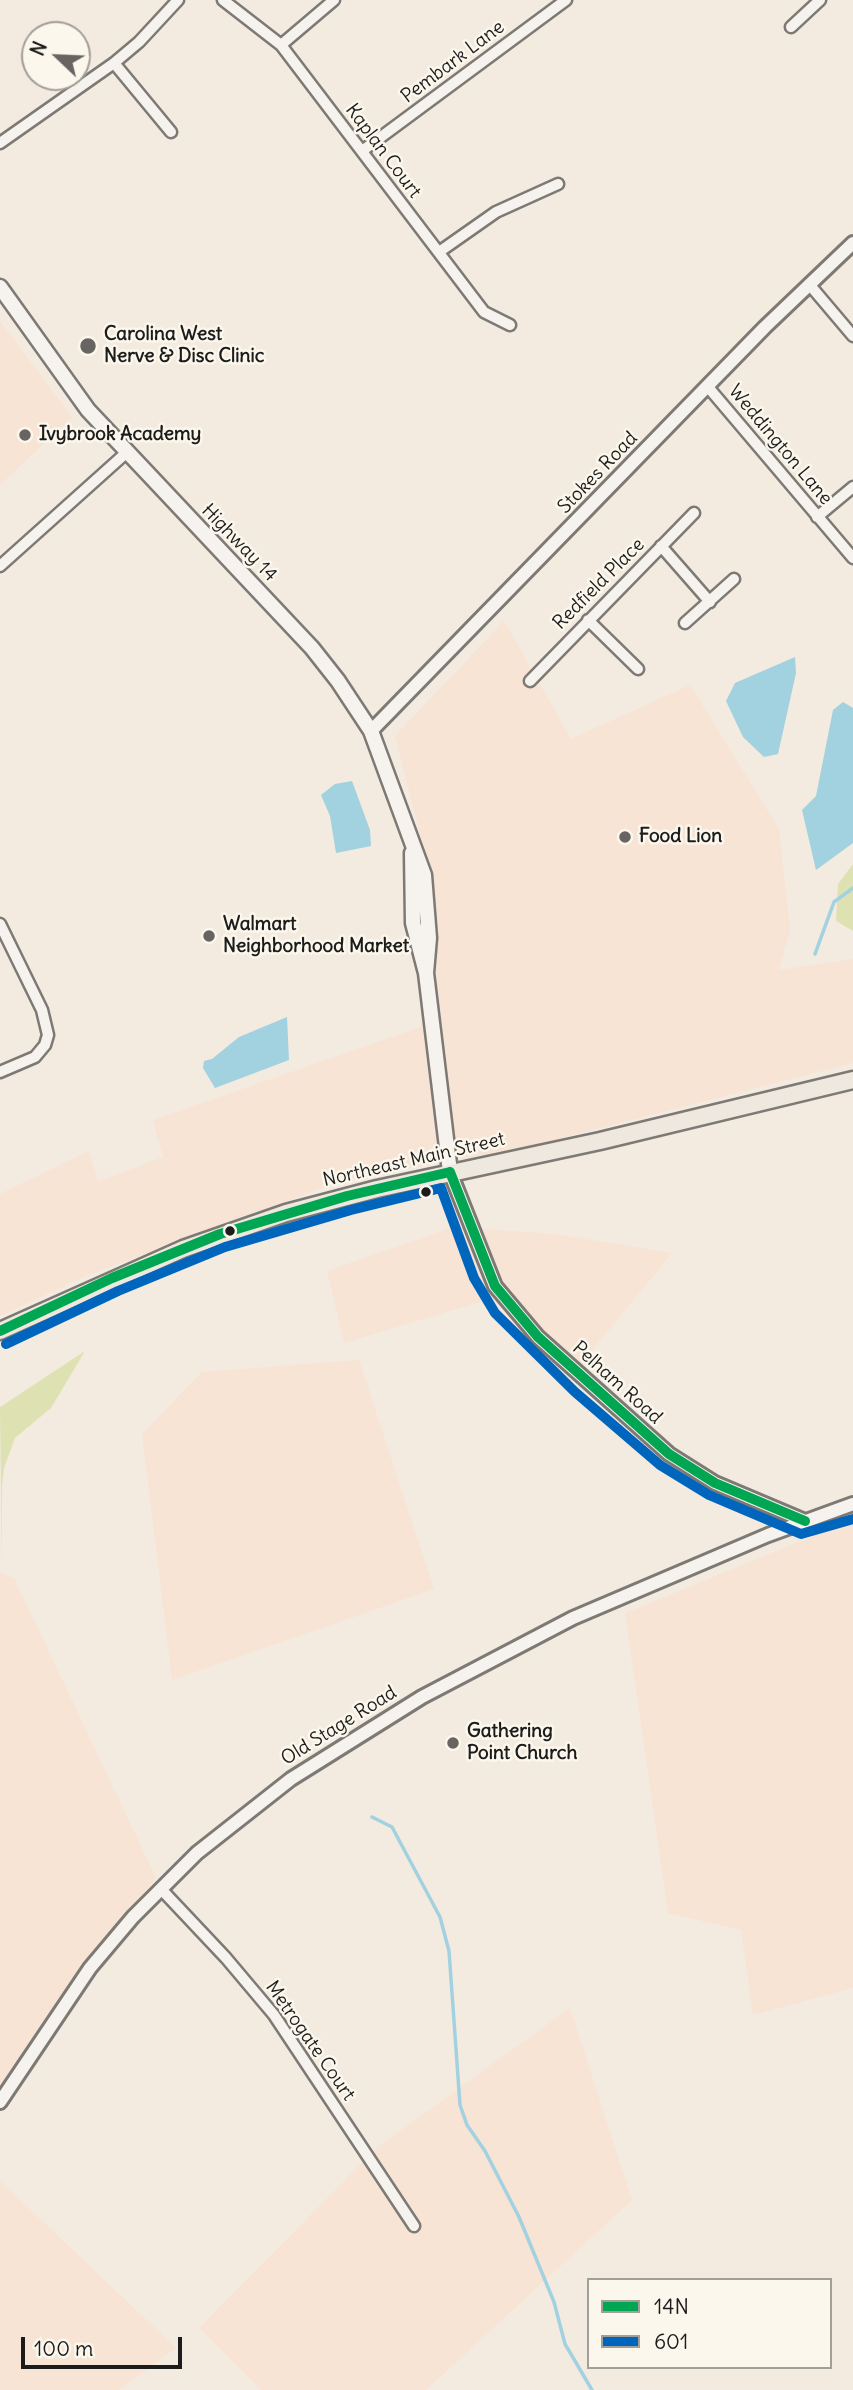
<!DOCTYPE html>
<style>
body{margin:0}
#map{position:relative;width:853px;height:2390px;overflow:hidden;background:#f3eae0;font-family:Delius,sans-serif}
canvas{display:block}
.legend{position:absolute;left:587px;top:2278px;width:245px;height:91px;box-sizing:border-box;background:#fbf7ec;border:2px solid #a29f99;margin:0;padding:9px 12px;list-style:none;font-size:21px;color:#1c1c1c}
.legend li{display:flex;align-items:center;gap:14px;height:35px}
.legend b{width:35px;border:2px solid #a29f99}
.north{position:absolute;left:21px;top:21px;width:70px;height:70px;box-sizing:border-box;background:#fbf7ec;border:2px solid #a29f99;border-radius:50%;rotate:293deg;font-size:19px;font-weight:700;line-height:28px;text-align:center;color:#1c1c1c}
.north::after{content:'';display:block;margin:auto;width:24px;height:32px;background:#676461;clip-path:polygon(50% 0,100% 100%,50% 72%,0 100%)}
.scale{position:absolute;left:21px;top:2337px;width:161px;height:32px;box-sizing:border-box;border:4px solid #1c1c1c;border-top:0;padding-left:9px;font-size:21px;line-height:24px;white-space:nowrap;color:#1c1c1c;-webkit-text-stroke:5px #fbf7ec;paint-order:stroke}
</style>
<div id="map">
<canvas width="853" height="2390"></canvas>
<ul class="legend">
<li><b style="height:9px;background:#00a651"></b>14N</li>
<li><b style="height:9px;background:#0065bd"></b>601</li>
</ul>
<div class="north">N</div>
<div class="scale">100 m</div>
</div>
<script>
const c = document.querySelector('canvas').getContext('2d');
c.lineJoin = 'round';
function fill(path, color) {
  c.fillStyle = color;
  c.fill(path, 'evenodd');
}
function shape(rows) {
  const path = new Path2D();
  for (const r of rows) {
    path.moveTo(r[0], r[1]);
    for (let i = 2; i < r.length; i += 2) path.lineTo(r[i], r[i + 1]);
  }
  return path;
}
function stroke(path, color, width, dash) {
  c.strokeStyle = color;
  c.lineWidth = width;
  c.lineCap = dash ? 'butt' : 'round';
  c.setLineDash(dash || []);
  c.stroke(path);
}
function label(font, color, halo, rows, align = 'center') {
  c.font = font + ' Delius,sans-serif';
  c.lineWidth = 5;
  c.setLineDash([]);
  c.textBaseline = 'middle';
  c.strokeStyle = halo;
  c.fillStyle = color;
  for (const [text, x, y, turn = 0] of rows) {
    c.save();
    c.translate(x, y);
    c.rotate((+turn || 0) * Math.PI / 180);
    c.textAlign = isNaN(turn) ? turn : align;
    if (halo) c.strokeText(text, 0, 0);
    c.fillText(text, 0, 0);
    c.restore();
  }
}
fill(shape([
 [0,321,72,417,0,485],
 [504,621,571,739,690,685,779,829,790,930,779,970,853,959,853,1063,535,1145,341,1181,86,1276,0,1316,0,1194,89,1151,98,1182,163,1157,153,1120,418,1028,439,1009,418,826,395,736],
 [454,1227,555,1234,672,1253,576,1370,490,1299,344,1343,327,1271],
 [359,1360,434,1589,172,1680,142,1434,202,1372],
 [853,1520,853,1988,753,2015,741,1930,668,1913,625,1613],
 [0,1573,14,1578,156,1878,95,1954,0,2092],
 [570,2008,632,2200,426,2390,261,2390,199,2328,378,2147],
 [0,2181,176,2348,119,2390,0,2390]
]), '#f7e4d4');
fill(shape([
 [853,864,853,931,836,921,838,884],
 [85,1351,51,1408,15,1438,4,1468,2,1486,2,1565,0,1407]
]), '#dee2b3');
fill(shape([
 [795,657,796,673,778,754,764,757,743,737,726,701,735,683],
 [843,702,853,708,853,843,816,870,802,810,816,796,833,710],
 [352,781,370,830,371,846,336,853,330,816,321,795,335,784],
 [287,1017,289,1060,215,1088,203,1068,204,1061,212,1059,239,1037]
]), '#a2d1e0');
stroke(shape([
 [815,954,834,902,853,888],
 [372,1817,392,1827,440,1917,449,1951,460,2105,467,2125,485,2151,519,2217,554,2302,565,2344,592,2390]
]), '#a2d1e0', 3.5);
const minor = shape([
 [223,0,281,45,484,312,510,325],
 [791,27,820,0],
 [281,45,334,0],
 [114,63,171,132],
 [0,143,114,63,139,42,178,0],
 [362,151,566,0],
 [439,252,496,212,558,184],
 [809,284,853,336],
 [708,387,853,558],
 [817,517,853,487],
 [661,546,710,602],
 [0,566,126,453],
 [588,620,638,669],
 [685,623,734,579],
 [530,681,694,513],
 [0,924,42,1010,48,1035,45,1045,35,1057,0,1072],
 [161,1889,226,1958,274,2015,414,2226]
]);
const tertiary = shape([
 [371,731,765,327,853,243],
 [450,1172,495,1286,538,1337,669,1454,715,1483,805,1521],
 [0,2102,90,1968,133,1917,197,1853,291,1779,422,1697,573,1618,768,1535,853,1504]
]);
const secondary = shape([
 [0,287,88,410,312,648,338,681,371,731,424,875,429,938,426,973],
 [412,853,413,923,426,973,450,1172]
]);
const primary = shape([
 [0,1331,183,1249,286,1213,377,1189,600,1141,853,1080]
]);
stroke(minor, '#7d7974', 15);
stroke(tertiary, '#7d7974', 18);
stroke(secondary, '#7d7974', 19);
stroke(primary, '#7d7974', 21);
stroke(minor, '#f6f3ee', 10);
stroke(tertiary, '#f6f3ee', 12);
stroke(secondary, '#f6f3ee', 14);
stroke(primary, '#efe8df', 16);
stroke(shape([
 [450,1172,495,1286,538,1337,669,1454,715,1483,805,1521],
 [0,1331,112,1278,220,1234,347,1196,450,1172]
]), '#00a651', 10);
stroke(shape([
 [6,1344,118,1291,225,1247,351,1210,441,1188,474,1278,495,1313,575,1392,660,1465,709,1495,801,1534,853,1519]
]), '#0065bd', 10);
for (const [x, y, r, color] of [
 [88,346,9,"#676461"],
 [25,435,7,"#676461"],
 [625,837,7,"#676461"],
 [209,936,7,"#676461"],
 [426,1192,6,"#1c1c1c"],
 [230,1231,6,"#1c1c1c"],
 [453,1743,7,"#676461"]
]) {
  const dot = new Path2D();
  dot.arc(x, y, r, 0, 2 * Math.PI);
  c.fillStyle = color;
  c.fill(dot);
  stroke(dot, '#fbf7ec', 2.5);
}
label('19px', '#1c1c1c', '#fbf7ec', [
 ["Pembark Lane",453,62,-37],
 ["Kaplan Court",383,151,53],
 ["Weddington Lane",780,445,50],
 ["Stokes Road",598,473,-46],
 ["Highway 14",239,543,46],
 ["Redfield Place",599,584,-45],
 ["Northeast Main Street",414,1160,-13],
 ["Pelham Road",617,1383,42],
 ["Old Stage Road",339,1726,-32],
 ["Metrogate Court",310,2041,55]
]);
label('bold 19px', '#1c1c1c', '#fbf7ec', [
 ["Carolina West",104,335],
 ["Nerve & Disc Clinic",104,357],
 ["Ivybrook Academy",39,435],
 ["Food Lion",639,837],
 ["Walmart",223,925],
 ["Neighborhood Market",223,947],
 ["Gathering",467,1732],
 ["Point Church",467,1754]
], 'left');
</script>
